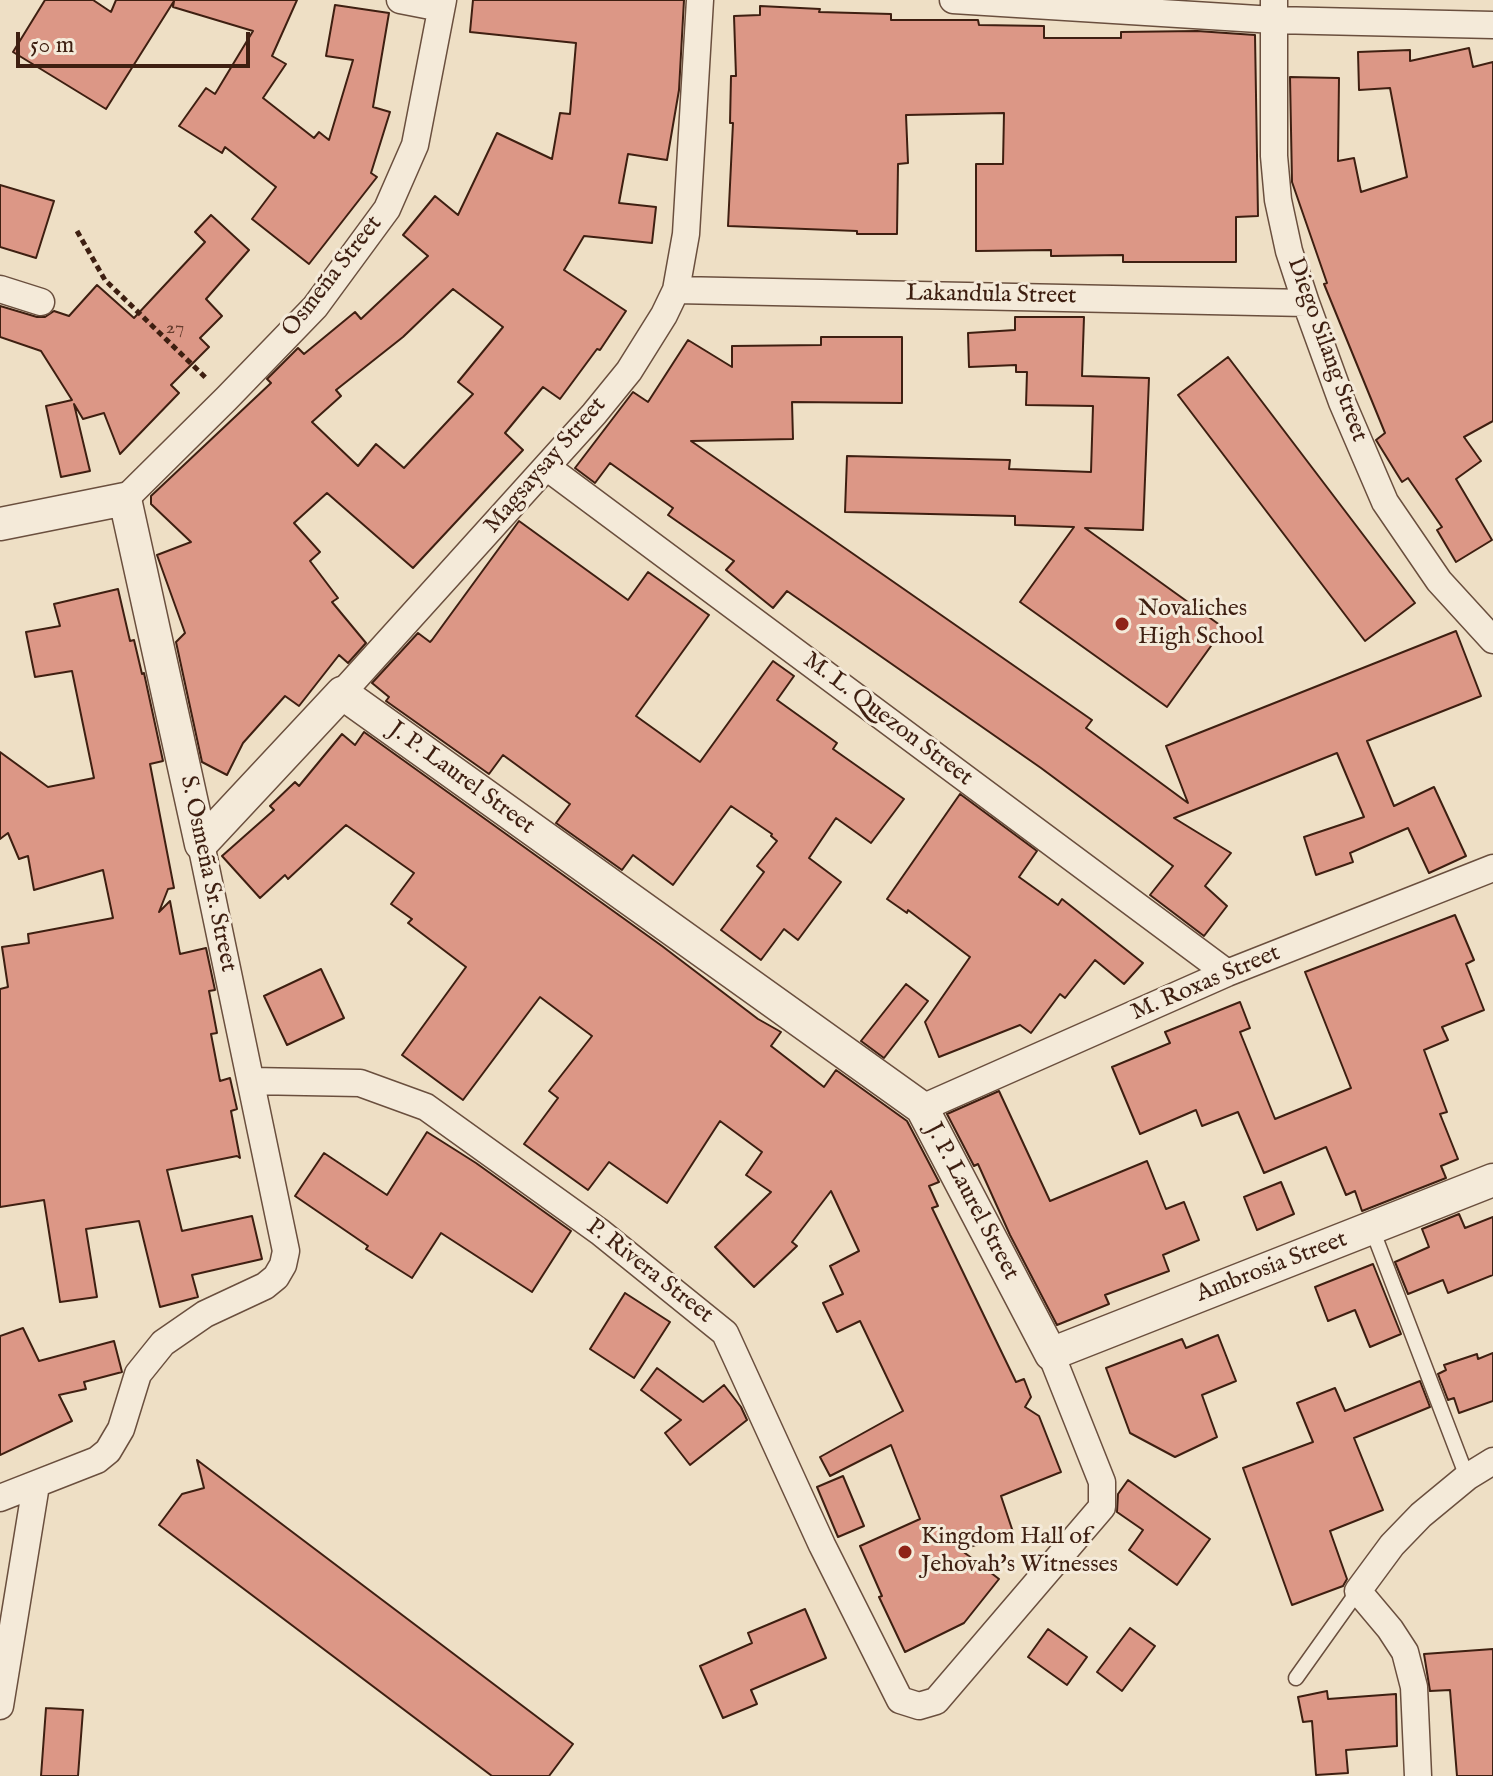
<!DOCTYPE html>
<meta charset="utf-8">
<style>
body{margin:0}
#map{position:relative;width:1493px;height:1776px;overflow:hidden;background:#eedfc5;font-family:"IM FELL English",serif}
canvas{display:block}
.scale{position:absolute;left:16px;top:32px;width:234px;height:36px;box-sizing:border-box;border:4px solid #3e1f11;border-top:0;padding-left:10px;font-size:24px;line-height:28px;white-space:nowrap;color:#3e1f11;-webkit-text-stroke:6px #f4ead9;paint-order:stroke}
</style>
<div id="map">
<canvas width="1493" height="1776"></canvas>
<div class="scale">50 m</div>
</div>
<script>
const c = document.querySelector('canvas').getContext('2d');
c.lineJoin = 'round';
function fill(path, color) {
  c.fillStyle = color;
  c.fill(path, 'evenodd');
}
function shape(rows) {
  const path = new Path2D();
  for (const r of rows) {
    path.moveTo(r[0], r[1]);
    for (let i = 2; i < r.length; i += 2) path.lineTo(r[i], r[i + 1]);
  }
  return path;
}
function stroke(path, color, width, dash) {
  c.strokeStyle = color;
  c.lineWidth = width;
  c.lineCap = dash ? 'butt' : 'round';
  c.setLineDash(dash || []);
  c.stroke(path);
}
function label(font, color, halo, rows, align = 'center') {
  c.font = font + ' "IM FELL English",serif';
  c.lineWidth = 6;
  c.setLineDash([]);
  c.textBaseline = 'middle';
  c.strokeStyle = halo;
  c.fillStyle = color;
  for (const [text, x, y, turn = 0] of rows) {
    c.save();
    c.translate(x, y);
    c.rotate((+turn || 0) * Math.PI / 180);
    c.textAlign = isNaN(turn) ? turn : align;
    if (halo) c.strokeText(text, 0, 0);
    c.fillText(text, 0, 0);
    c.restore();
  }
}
const building = shape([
 [45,0,93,0,111,12,116,0,297,0,272,56,286,64,263,98,314,138,319,132,329,140,353,60,326,56,335,5,389,13,373,107,390,112,371,173,377,177,309,264,252,219,276,187,225,147,222,153,179,126,206,88,215,94,253,31,173,7,174,1,106,109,13,52,45,0],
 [473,0,684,0,679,90,667,160,628,154,619,203,656,207,652,243,584,236,564,270,626,311,600,350,597,349,560,399,543,387,505,433,523,450,413,568,327,493,294,523,320,552,310,561,338,598,332,602,366,643,348,663,339,655,299,706,285,696,243,743,227,775,202,762,176,642,185,633,157,555,191,542,151,504,151,496,271,383,267,379,298,348,304,354,355,312,361,319,428,256,403,235,435,196,458,215,497,133,552,159,560,113,570,114,576,43,470,32,473,0],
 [453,289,503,327,458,382,473,394,404,468,376,444,358,466,312,422,341,396,336,390,403,337,453,289],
 [760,6,820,9,819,12,891,14,891,20,978,20,979,25,1044,26,1044,38,1121,38,1121,32,1197,31,1255,35,1258,216,1236,217,1236,262,1123,262,1123,255,1051,256,1051,250,976,251,976,164,1003,164,1004,113,906,115,908,163,898,164,897,234,857,234,857,231,728,226,733,123,730,123,731,76,736,76,734,16,760,15,760,6],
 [1469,48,1473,67,1493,62,1493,421,1464,437,1481,461,1456,479,1492,540,1456,562,1437,530,1442,527,1408,478,1402,482,1376,440,1385,433,1324,284,1327,283,1292,182,1290,77,1339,78,1338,161,1354,158,1361,192,1407,177,1390,88,1359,90,1358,52,1410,50,1410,61,1469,48],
 [0,185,54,201,36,258,0,247,0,185],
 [211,215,249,250,206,299,222,316,200,338,209,347,171,385,179,393,120,454,104,413,83,419,74,404,90,471,61,477,46,406,72,400,41,351,0,337,0,306,37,317,45,317,54,311,69,316,97,285,134,318,205,242,195,232,211,215],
 [1015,317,1084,317,1082,376,1149,378,1143,530,1085,528,1224,628,1167,707,1020,602,1074,527,1015,525,1015,516,845,512,847,456,1010,460,1009,469,1091,472,1093,406,1026,405,1027,372,1016,372,1016,365,969,367,968,333,1015,330,1015,317],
 [821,337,902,337,902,403,792,402,793,439,691,441,1092,720,1086,728,1188,803,1166,746,1456,631,1481,696,1367,741,1394,806,1434,787,1466,856,1429,873,1408,828,1350,853,1353,862,1316,875,1304,837,1364,817,1337,753,1174,818,1231,853,1205,886,1227,906,1204,936,1150,895,1173,866,1041,768,787,591,773,608,726,570,734,561,668,515,673,508,610,463,595,483,575,468,633,392,648,402,688,340,732,367,732,346,821,345,821,337],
 [1228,357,1415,603,1365,641,1178,395,1228,357],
 [519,521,628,600,648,572,709,615,636,716,700,762,773,661,794,676,777,700,837,743,833,749,904,799,871,843,836,818,809,858,841,882,798,940,784,929,761,960,721,930,764,872,757,866,777,841,771,836,772,834,731,806,673,885,633,855,622,870,556,823,570,804,503,755,489,774,386,701,389,697,372,683,418,633,430,642,432,640,519,521],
 [118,589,130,641,134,640,142,674,144,673,163,761,150,764,174,888,168,889,159,912,170,901,180,954,206,948,215,990,209,991,217,1033,211,1034,220,1081,230,1078,237,1109,231,1111,240,1158,237,1156,167,1170,182,1231,252,1216,262,1259,192,1275,198,1297,160,1307,139,1221,86,1229,97,1297,60,1302,44,1200,0,1207,0,989,8,987,2,947,29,943,28,934,113,918,103,870,34,890,28,856,19,859,8,833,0,839,0,752,48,787,94,778,72,671,35,677,26,632,60,626,54,604,118,589],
 [364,732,662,946,758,1019,781,1032,771,1046,824,1087,836,1070,907,1121,939,1182,929,1186,938,1206,932,1208,1016,1382,1024,1379,1031,1397,1025,1407,1039,1416,1061,1472,1001,1496,1013,1532,961,1550,999,1579,964,1623,905,1652,879,1597,882,1596,860,1546,920,1519,891,1445,830,1476,820,1457,903,1411,860,1321,837,1332,823,1303,843,1294,830,1266,859,1251,831,1191,792,1242,797,1246,754,1287,715,1247,771,1192,746,1175,762,1152,720,1121,667,1203,609,1162,588,1190,524,1144,558,1098,549,1091,592,1036,540,997,463,1100,402,1055,466,967,408,923,412,919,391,904,414,873,346,825,288,879,285,875,260,898,222,856,274,810,270,806,295,782,299,786,342,734,355,745,364,732],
 [960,794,1037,851,1019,877,1058,905,1062,899,1143,963,1124,984,1095,960,1065,998,1060,994,1031,1033,1020,1025,939,1057,925,1022,970,957,908,910,907,913,887,899,960,794],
 [1455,915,1474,960,1466,964,1484,1010,1442,1027,1448,1040,1424,1050,1447,1112,1440,1114,1458,1159,1441,1166,1446,1178,1362,1211,1355,1191,1346,1195,1326,1147,1264,1173,1238,1112,1202,1126,1196,1110,1140,1134,1112,1067,1170,1043,1165,1032,1240,1002,1250,1028,1240,1032,1275,1119,1351,1088,1305,972,1455,915],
 [321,969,344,1018,287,1045,264,996,321,969],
 [906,984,928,1001,884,1058,861,1041,906,984],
 [999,1091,1050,1201,1147,1161,1166,1209,1184,1202,1199,1240,1163,1255,1169,1271,1105,1295,1109,1304,1057,1325,1010,1235,978,1164,974,1166,947,1114,999,1091],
 [427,1132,476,1163,571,1231,532,1292,441,1233,412,1278,366,1249,368,1246,295,1196,324,1153,387,1195,427,1132],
 [1281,1182,1294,1214,1257,1230,1244,1197,1281,1182],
 [1459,1214,1465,1228,1493,1217,1493,1275,1448,1293,1443,1280,1408,1294,1395,1262,1429,1247,1422,1229,1459,1214],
 [1373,1264,1401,1334,1370,1347,1355,1310,1328,1321,1315,1287,1373,1264],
 [625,1293,670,1322,634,1378,590,1349,625,1293],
 [23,1328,39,1361,114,1341,122,1372,84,1382,86,1389,59,1395,72,1421,0,1455,0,1336,23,1328],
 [1218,1335,1236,1381,1202,1395,1217,1437,1175,1457,1130,1433,1106,1368,1182,1339,1186,1348,1218,1335],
 [1493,1353,1493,1401,1459,1413,1454,1398,1448,1400,1438,1374,1446,1370,1444,1365,1477,1354,1478,1359,1493,1353],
 [657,1368,703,1402,724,1385,741,1407,747,1420,690,1465,665,1433,681,1420,641,1390,657,1368],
 [1420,1381,1430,1407,1354,1438,1383,1510,1330,1531,1347,1579,1343,1586,1292,1605,1243,1468,1313,1442,1297,1403,1335,1388,1345,1411,1420,1381],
 [197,1460,573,1744,549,1776,492,1776,159,1525,182,1494,204,1488,197,1460],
 [843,1476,864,1526,838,1537,817,1487,843,1476],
 [1128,1480,1210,1539,1177,1585,1129,1550,1143,1530,1117,1512,1118,1494,1128,1480],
 [805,1609,826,1658,751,1690,757,1704,723,1718,700,1666,752,1643,748,1633,805,1609],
 [1130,1628,1155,1646,1122,1691,1097,1672,1130,1628],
 [1048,1629,1087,1657,1067,1685,1028,1657,1048,1629],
 [1493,1649,1493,1776,1457,1776,1450,1690,1430,1691,1424,1654,1493,1649],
 [1327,1691,1328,1699,1396,1694,1397,1746,1346,1750,1348,1773,1316,1775,1312,1721,1303,1722,1298,1697,1327,1691],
 [46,1708,83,1710,78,1776,41,1776,46,1708]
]);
fill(building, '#dc9786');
stroke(building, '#3e1f11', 2);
const service = shape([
 [1372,1229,1467,1477],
 [1296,1678,1358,1591]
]);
const minor = shape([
 [400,0,441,8],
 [953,0,1274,20,1493,25],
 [1274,0,1274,156,1278,200,1289,251,1306,303,1342,402,1385,502,1439,581,1493,640],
 [0,289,41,302],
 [676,290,1306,303],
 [548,468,1227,973],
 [125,499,227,398,315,307,387,209,415,145,443,0],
 [342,693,594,414,629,371,664,315,676,290,686,234,700,0],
 [251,1081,360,1083,426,1107,600,1232,725,1333,822,1545,900,1700,919,1706,936,1701,1102,1507,1102,1482,1051,1354],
 [922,1108,1227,973,1493,868],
 [0,1498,97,1460,108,1451,121,1429,138,1374,163,1343,205,1314,265,1286,276,1277,283,1265,286,1251,201,844],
 [0,1706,36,1485],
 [1418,1776,1414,1687,1405,1652,1390,1629,1358,1591,1392,1545,1421,1515,1467,1477,1493,1461]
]);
const tertiary = shape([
 [0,524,125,499,201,844],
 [201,844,342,693,922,1108,1051,1354,1493,1180]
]);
stroke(service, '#6a4f3e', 17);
stroke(minor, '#6a4f3e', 29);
stroke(tertiary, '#6a4f3e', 35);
stroke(shape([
 [77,231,105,280,207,379]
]), '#3e1f11', 5, [6, 4]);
stroke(service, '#f4ead9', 14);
stroke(minor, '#f4ead9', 26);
stroke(tertiary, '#f4ead9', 32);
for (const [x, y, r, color] of [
 [1122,624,8,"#8f2418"],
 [905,1552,8,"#8f2418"]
]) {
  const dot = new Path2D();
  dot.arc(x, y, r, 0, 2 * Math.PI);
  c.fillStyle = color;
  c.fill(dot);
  stroke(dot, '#f4ead9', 3);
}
label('20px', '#663d2e', null, [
 ["27",175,329]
]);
label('24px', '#3e1f11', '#f4ead9', [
 ["Osmeña Street",333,277,-52],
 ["Lakandula Street",991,296,1],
 ["Diego Silang Street",1326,350,70],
 ["Magsaysay Street",546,466,-49],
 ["M. L. Quezon Street",887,720,37],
 ["J. P. Laurel Street",461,779,36],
 ["S. Osmeña Sr. Street",207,874,78],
 ["M. Roxas Street",1206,984,-23],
 ["J. P. Laurel Street",971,1202,62],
 ["Ambrosia Street",1272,1268,-21],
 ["P. Rivera Street",649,1272,38]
]);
label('24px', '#3e1f11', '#f4ead9', [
 ["Novaliches",1138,610],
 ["High School",1138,638],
 ["Kingdom Hall of",921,1538],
 ["Jehovah's Witnesses",921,1566]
], 'left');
</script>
